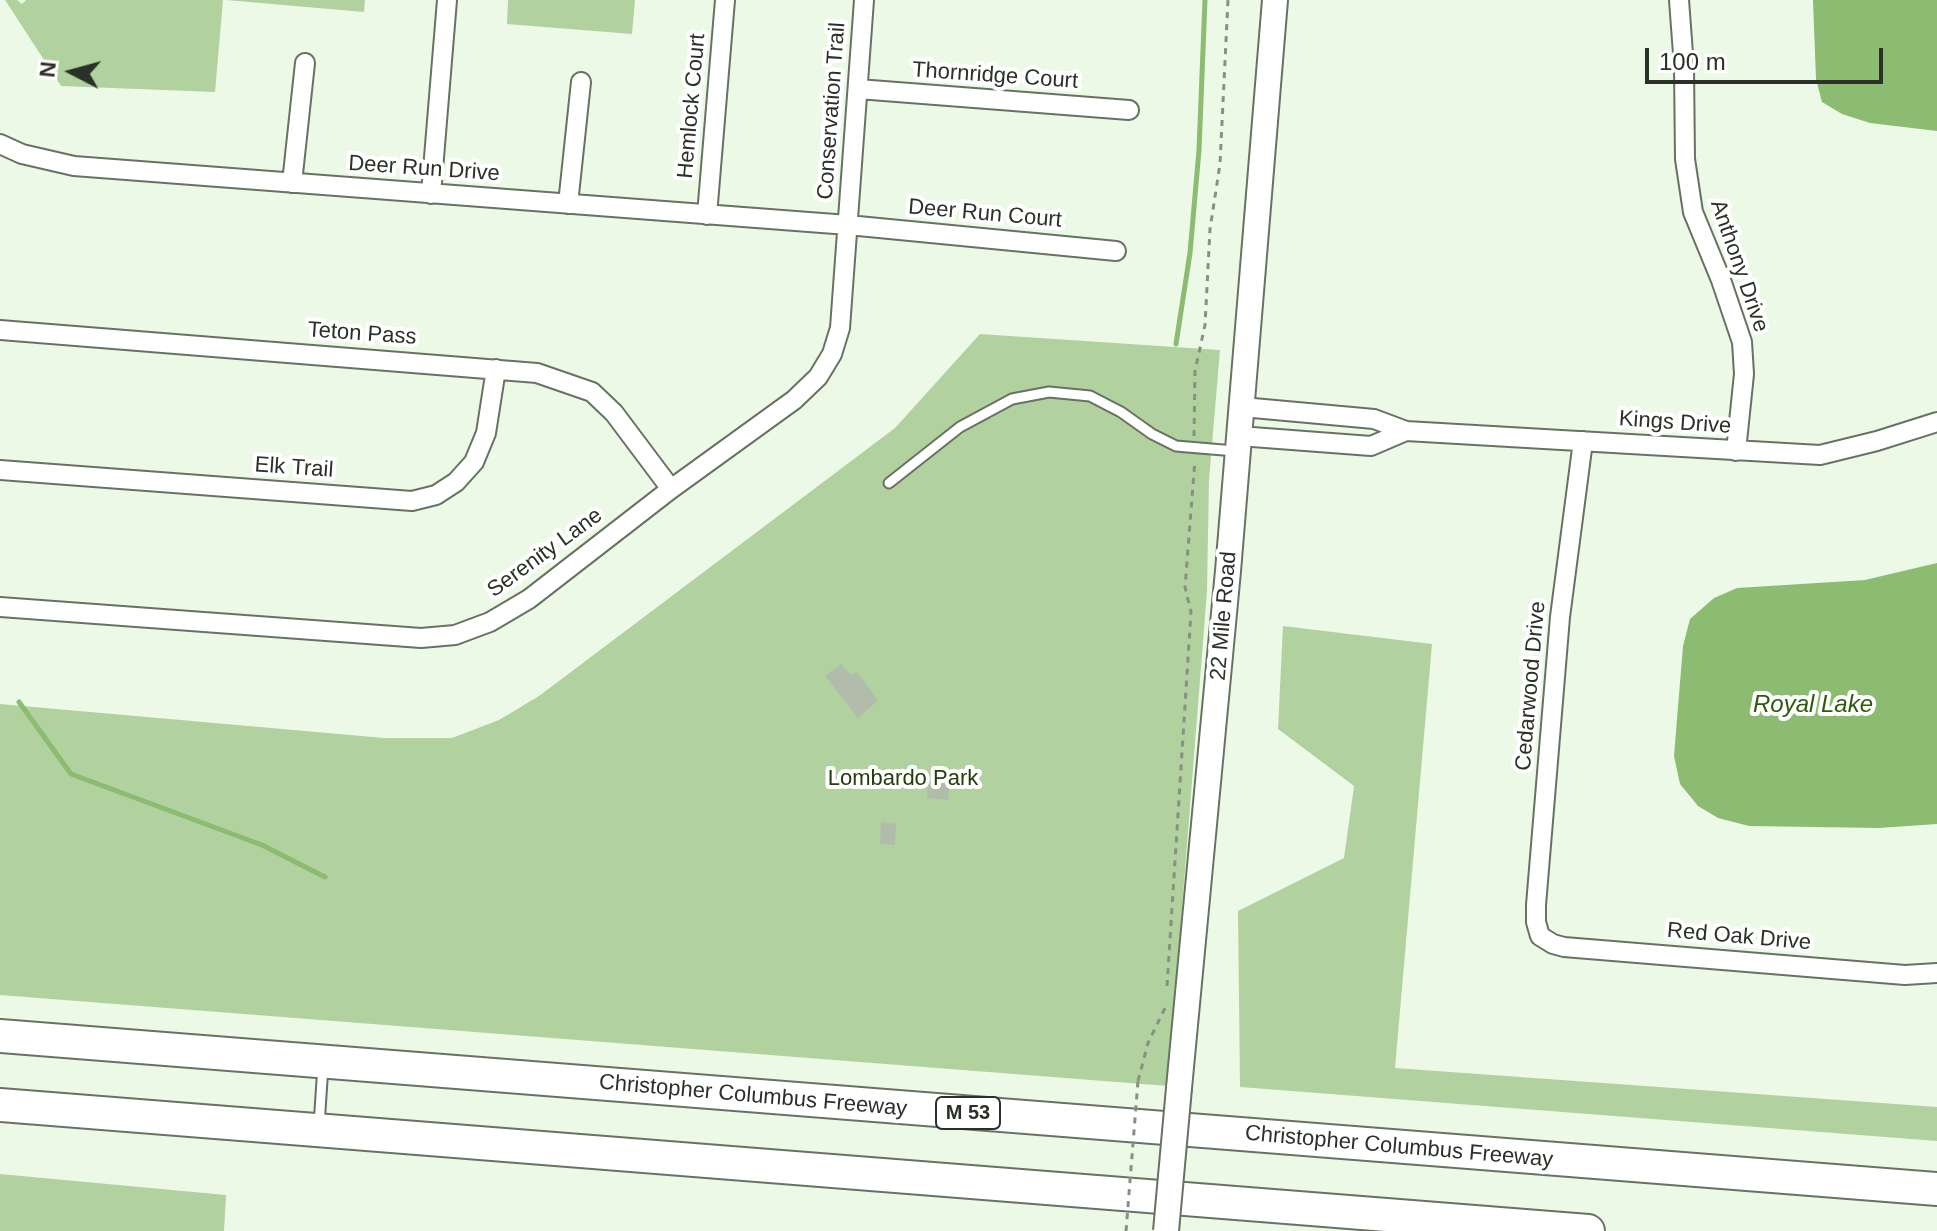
<!DOCTYPE html>
<style>
body{margin:0}
#map{position:relative;width:1937px;height:1231px;overflow:hidden;background:#edf9e7;font-family:Arial,sans-serif}
canvas{display:block}
.north{position:absolute;left:32px;top:32px;width:80px;height:80px;-webkit-text-stroke:6px #fff;paint-order:stroke;rotate:276deg;font-size:22px;font-weight:700;line-height:32px;text-align:center;color:#2b3029}
.north::after{content:'';display:block;margin:auto;width:28px;height:36px;background:#2b3029;clip-path:polygon(50% 0,100% 100%,50% 72%,0 100%)}
.scale{position:absolute;left:1645px;top:48px;width:238px;height:36px;box-sizing:border-box;border:4px solid #2b3029;border-top:0;padding-left:10px;font-size:24px;line-height:28px;white-space:nowrap;color:#2b3029;-webkit-text-stroke:6px #fff;paint-order:stroke}
</style>
<div id="map">
<canvas width="1937" height="1231"></canvas>
<div class="north">N</div>
<div class="scale">100 m</div>
</div>
<script>
const c = document.querySelector('canvas').getContext('2d');
c.lineJoin = 'round';
function fill(path, color) {
  c.fillStyle = color;
  c.fill(path, 'evenodd');
}
function shape(rows) {
  const path = new Path2D();
  for (const r of rows) {
    path.moveTo(r[0], r[1]);
    for (let i = 2; i < r.length; i += 2) path.lineTo(r[i], r[i + 1]);
  }
  return path;
}
function stroke(path, color, width, dash) {
  c.strokeStyle = color;
  c.lineWidth = width;
  c.lineCap = dash ? 'butt' : 'round';
  c.setLineDash(dash || []);
  c.stroke(path);
}
function label(font, color, halo, rows, align = 'center') {
  c.font = font + ' Arial,sans-serif';
  c.lineWidth = 8;
  c.setLineDash([]);
  c.textBaseline = 'middle';
  c.strokeStyle = halo;
  c.fillStyle = color;
  for (const [text, x, y, turn = 0] of rows) {
    c.save();
    c.translate(x, y);
    c.rotate((+turn || 0) * Math.PI / 180);
    c.textAlign = isNaN(turn) ? turn : align;
    if (halo) c.strokeText(text, 0, 0);
    c.fillText(text, 0, 0);
    c.restore();
  }
}
fill(shape([
 [5,0,17,0,22,4,26,0,223,0,215,92,61,86],
 [226,0,365,0,364,12],
 [508,0,635,0,632,34,507,24],
 [980,334,1220,350,1209,480,1207,591,1168,1086,0,995,0,704,384,738,452,738,499,720,539,696,895,428],
 [1283,626,1432,644,1395,1068,1937,1107,1937,1141,1240,1087,1238,911,1344,858,1354,786,1278,729],
 [0,1174,226,1195,224,1231,0,1231]
]), '#b1d29f');
fill(shape([
 [1813,0,1937,0,1937,131,1870,123,1842,114,1822,102,1816,79],
 [1937,563,1937,824,1879,828,1749,826,1718,818,1698,806,1680,784,1674,756,1683,646,1690,619,1714,598,1737,588,1865,580]
]), '#8cbb72');
stroke(shape([
 [1176,344,1190,253,1199,150,1205,0],
 [19,702,71,774,262,845,325,877]
]), '#8cbb72', 5);
fill(shape([
 [841,664,851,675,857,672,878,700,858,718,825,676],
 [928,782,950,784,948,800,927,798],
 [881,822,896,824,895,845,880,844]
]), '#b1bcab');
const lane = shape([
 [889,483,960,427,1012,399,1049,392,1090,396,1121,412,1152,434,1176,446,1235,451],
 [319,1126,323,1065]
]);
const street = shape([
 [1679,0,1684,67,1685,159,1693,212,1721,280,1742,342,1744,374,1736,451],
 [858,89,1129,110],
 [0,144,22,154,74,166,848,225,1116,251],
 [292,183,305,63],
 [431,194,447,0],
 [568,204,581,82],
 [707,215,725,0],
 [0,330,537,373,592,392,614,413,671,489],
 [1406,431,1820,455,1877,441,1937,422],
 [1239,436,1371,446,1406,431,1374,419,1242,407],
 [1583,441,1560,617,1536,905,1536,922,1540,936,1553,944,1564,947,1905,975,1937,973],
 [0,470,412,501,436,495,456,482,474,462,486,433,496,369],
 [0,607,421,638,455,635,490,622,529,599,671,489,794,400,818,377,832,354,840,328,864,0]
]);
const secondary = shape([
 [1179,1088,1228,571,1275,0]
]);
const highway = shape([
 [0,1036,1937,1189],
 [0,1105,1588,1231]
]);
stroke(lane, '#687262', 13);
stroke(street, '#687262', 22);
stroke(secondary, '#687262', 28);
stroke(highway, '#687262', 36);
stroke(shape([
 [1194,436,1195,371,1205,325,1210,229,1220,164,1228,0],
 [1167,986,1191,612,1185,587,1195,460],
 [1138,1081,1148,1043,1166,1006]
]), '#889084', 3, [6, 6]);
stroke(lane, '#fff', 9);
stroke(street, '#fff', 18);
stroke(secondary, '#fff', 24);
stroke(highway, '#fff', 32);
const secondaryBridge = shape([
 [1166,1231,1179,1088]
]);
stroke(secondaryBridge, '#687262', 28, []);
stroke(shape([
 [1126,1231,1138,1081]
]), '#889084', 3, [6, 6]);
stroke(secondaryBridge, '#fff', 24);
for (const [x, y, w] of [
 [968,1113,64]
]) {
  const box = new Path2D();
  box.roundRect(x - w / 2, y - 16, w, 32, 6);
  c.fillStyle = '#fff';
  c.fill(box);
  stroke(box, '#2b3029', 2);
}
label('bold 20px', '#2b3029', null, [
 ["M 53",968,1113]
]);
label('22px', '#2b3029', '#fff', [
 ["Thornridge Court",995,76,4],
 ["Hemlock Court",692,106,-85],
 ["Conservation Trail",832,111,-86],
 ["Deer Run Drive",424,169,4],
 ["Deer Run Court",985,214,5],
 ["Anthony Drive",1739,266,71],
 ["Teton Pass",362,334,4],
 ["Kings Drive",1675,423,4],
 ["Elk Trail",294,468,4],
 ["Serenity Lane",545,553,-36],
 ["22 Mile Road",1224,616,-85],
 ["Cedarwood Drive",1531,686,-85],
 ["Red Oak Drive",1739,937,5],
 ["Christopher Columbus Freeway",753,1096,5],
 ["Christopher Columbus Freeway",1399,1147,5]
]);
label('22px', '#213f0b', '#fff', [
 ["Lombardo Park",903,779]
]);
label('italic 24px', '#2e590c', '#fff', [
 ["Royal Lake",1813,705]
]);
</script>
